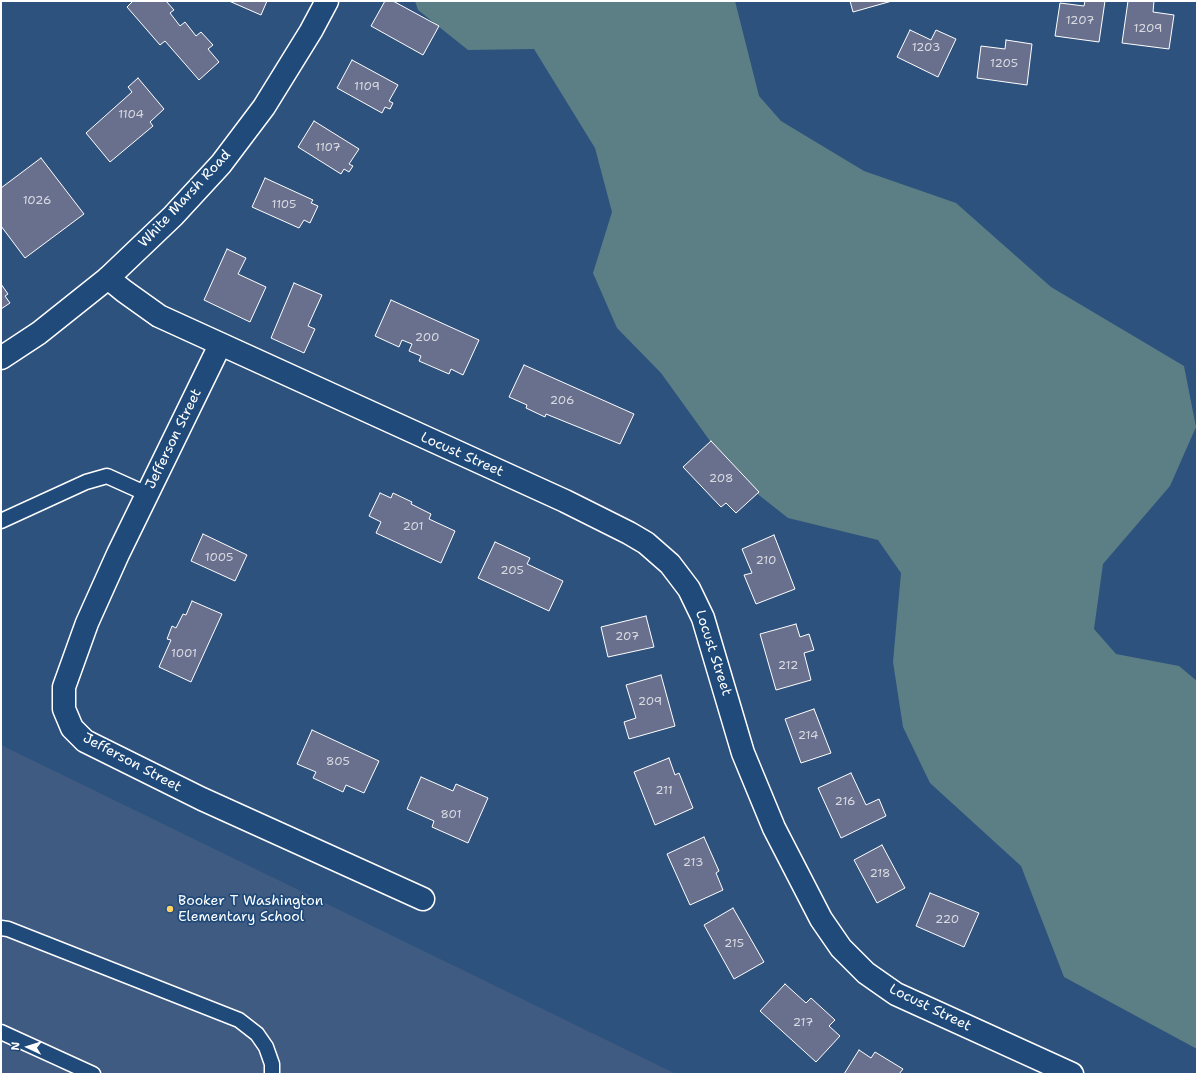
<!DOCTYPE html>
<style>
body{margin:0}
#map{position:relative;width:1198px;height:1075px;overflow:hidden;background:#2e527e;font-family:"Shantell Sans",sans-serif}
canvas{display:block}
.frame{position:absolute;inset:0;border:2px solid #fff;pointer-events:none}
.north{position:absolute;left:8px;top:1027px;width:40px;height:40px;-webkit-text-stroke:3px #1f4a7a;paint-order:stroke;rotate:274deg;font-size:11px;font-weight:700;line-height:16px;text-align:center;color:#fff}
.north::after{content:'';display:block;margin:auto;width:14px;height:18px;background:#fff;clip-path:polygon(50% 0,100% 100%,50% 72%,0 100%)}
</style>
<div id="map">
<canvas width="1198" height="1075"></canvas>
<div class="frame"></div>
<div class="north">N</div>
</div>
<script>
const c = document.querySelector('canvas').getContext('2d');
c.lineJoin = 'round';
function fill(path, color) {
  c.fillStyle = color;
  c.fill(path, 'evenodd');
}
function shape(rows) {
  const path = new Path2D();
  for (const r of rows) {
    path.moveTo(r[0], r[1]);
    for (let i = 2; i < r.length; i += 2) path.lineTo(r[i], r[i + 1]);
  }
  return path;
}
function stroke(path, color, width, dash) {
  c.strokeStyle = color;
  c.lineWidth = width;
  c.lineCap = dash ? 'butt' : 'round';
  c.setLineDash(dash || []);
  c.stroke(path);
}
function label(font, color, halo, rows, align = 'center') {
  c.font = font + ' "Shantell Sans",sans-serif';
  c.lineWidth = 3.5;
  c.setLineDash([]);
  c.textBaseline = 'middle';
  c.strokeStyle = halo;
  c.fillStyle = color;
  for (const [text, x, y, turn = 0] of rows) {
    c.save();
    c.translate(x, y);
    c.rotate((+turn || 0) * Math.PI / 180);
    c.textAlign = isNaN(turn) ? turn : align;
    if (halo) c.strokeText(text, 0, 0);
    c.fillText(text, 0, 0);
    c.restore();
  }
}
fill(shape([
 [1,745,676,1074,1,1074]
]), '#405b82');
fill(shape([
 [415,1,735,1,759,96,781,121,864,171,956,203,1051,287,1184,366,1196,427,1170,486,1103,564,1094,629,1116,654,1179,666,1197,681,1197,1049,1064,977,1021,866,930,783,903,727,893,662,901,573,878,540,788,518,736,477,661,373,617,328,593,273,612,212,595,148,534,49,468,50,418,10]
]), '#5b7f84');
const building = shape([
 [133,1,166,1,174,10,170,13,180,26,185,22,196,36,201,32,213,45,208,49,219,62,199,80,165,41,160,45,127,7,133,1],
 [229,1,267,1,261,15,229,1],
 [385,1,393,1,439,26,423,55,371,26,385,1],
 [850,1,892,1,853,12,850,1],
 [1085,1,1105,1,1099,42,1055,36,1060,3,1084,6,1085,1],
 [1128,1,1154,1,1153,12,1174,15,1169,49,1122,43,1128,1],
 [910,30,931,40,936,30,956,39,938,77,897,57,910,30],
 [1006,40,1032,44,1027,85,977,78,981,46,1005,49,1006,40],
 [352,60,398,85,389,101,393,103,390,109,385,107,382,113,337,88,352,60],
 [138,78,164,109,150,122,153,126,110,162,86,133,132,92,128,87,138,78],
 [314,121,359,149,349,164,353,166,349,172,344,169,341,174,298,147,314,121],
 [41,158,84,214,25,258,1,226,1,188,41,158],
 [265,178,313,200,311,203,318,206,310,223,304,220,299,228,252,207,265,178],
 [227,249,246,258,238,274,266,287,250,322,204,300,227,249],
 [294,283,322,295,308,326,315,329,304,353,271,338,294,283],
 [1,284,8,294,5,296,10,303,1,309,1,284],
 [391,300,479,340,463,375,451,369,449,374,419,361,421,356,409,351,412,344,402,340,399,347,375,336,391,300],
 [524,365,634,414,620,444,546,414,545,417,526,408,527,405,509,397,524,365],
 [711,441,759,492,736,513,726,503,721,507,683,467,711,441],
 [380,493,391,498,393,493,412,502,411,504,431,514,429,519,455,531,441,563,376,533,381,522,369,516,380,493],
 [203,534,247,555,235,581,191,561,203,534],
 [774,535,795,589,756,604,744,575,752,573,742,549,774,535],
 [495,542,530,558,527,564,563,581,549,611,478,578,495,542],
 [192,601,222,614,191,682,159,667,171,640,167,639,172,626,176,628,183,614,186,615,192,601],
 [646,616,654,647,608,657,601,627,646,616],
 [796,624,800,637,809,634,814,650,804,653,811,680,776,690,760,634,796,624],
 [661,675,675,726,629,739,624,722,636,718,626,685,661,675],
 [814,709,831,753,801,763,785,719,814,709],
 [312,730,379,761,364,793,346,785,343,792,313,778,316,772,297,764,312,730],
 [669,758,675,775,679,773,693,808,655,825,634,772,669,758],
 [851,773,866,805,879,799,886,816,841,838,818,788,851,773],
 [421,777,453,791,456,784,488,798,468,843,432,827,434,821,407,809,421,777],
 [704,837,719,871,716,873,723,890,690,905,667,854,704,837],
 [882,845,905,888,877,903,854,860,882,845],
 [930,893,979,913,964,947,916,926,930,893],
 [733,908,764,962,734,979,704,925,733,908],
 [785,984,806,1003,811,998,835,1020,829,1026,840,1036,816,1062,760,1011,785,984],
 [859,1050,871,1058,875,1052,903,1069,899,1074,844,1074,859,1050]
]);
fill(building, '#69708d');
stroke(building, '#fff', 1);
const lane = shape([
 [1,521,86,482,107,476,147,494],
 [1,928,8,929,239,1020,257,1034,266,1047,272,1064,272,1074],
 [1,1032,93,1074]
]);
const street = shape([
 [108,278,124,291,159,316,565,501,629,533,646,543,670,564,689,589,703,618,743,753,774,828,821,919,841,948,866,973,896,994,1072,1074],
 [220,345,118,554,87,623,64,687,64,709,72,728,85,741,202,799,423,899]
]);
const secondary = shape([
 [1,358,39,333,108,278,173,216,221,164,264,107,311,31,327,1]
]);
stroke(lane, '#fff', 17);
stroke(street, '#fff', 25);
stroke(secondary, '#fff', 25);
stroke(lane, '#1f4a7a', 14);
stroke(street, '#1f4a7a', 22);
stroke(secondary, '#1f4a7a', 22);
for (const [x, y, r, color] of [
 [170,909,4,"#ffd166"]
]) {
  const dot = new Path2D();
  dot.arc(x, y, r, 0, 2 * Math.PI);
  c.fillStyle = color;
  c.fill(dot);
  stroke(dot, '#1f4a7a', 1.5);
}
label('12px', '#dadbe2', null, [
 ["1207",1080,21],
 ["1209",1148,29],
 ["1203",926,48],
 ["1205",1004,64],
 ["1109",367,87],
 ["1104",131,115],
 ["1107",328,148],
 ["1026",37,201],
 ["1105",284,205],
 ["200",427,338],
 ["206",562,401],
 ["208",721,479],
 ["201",413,527],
 ["1005",219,558],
 ["210",766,561],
 ["205",512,571],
 ["207",627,637],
 ["1001",184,654],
 ["212",788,666],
 ["209",650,702],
 ["214",808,736],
 ["805",338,762],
 ["211",664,791],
 ["216",845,802],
 ["801",451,815],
 ["213",693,863],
 ["218",880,874],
 ["220",947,920],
 ["215",734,944],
 ["217",803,1023]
]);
label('14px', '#fff', '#1f4a7a', [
 ["White Marsh Road",185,199,-47],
 ["Jefferson Street",174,439,-64],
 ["Locust Street",462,455,24],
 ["Locust Street",713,653,72],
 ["Jefferson Street",132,763,28],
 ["Locust Street",930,1008,26]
]);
label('14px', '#fff', '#1f4a7a', [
 ["Booker T Washington",178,901],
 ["Elementary School",178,917]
], 'left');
</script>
